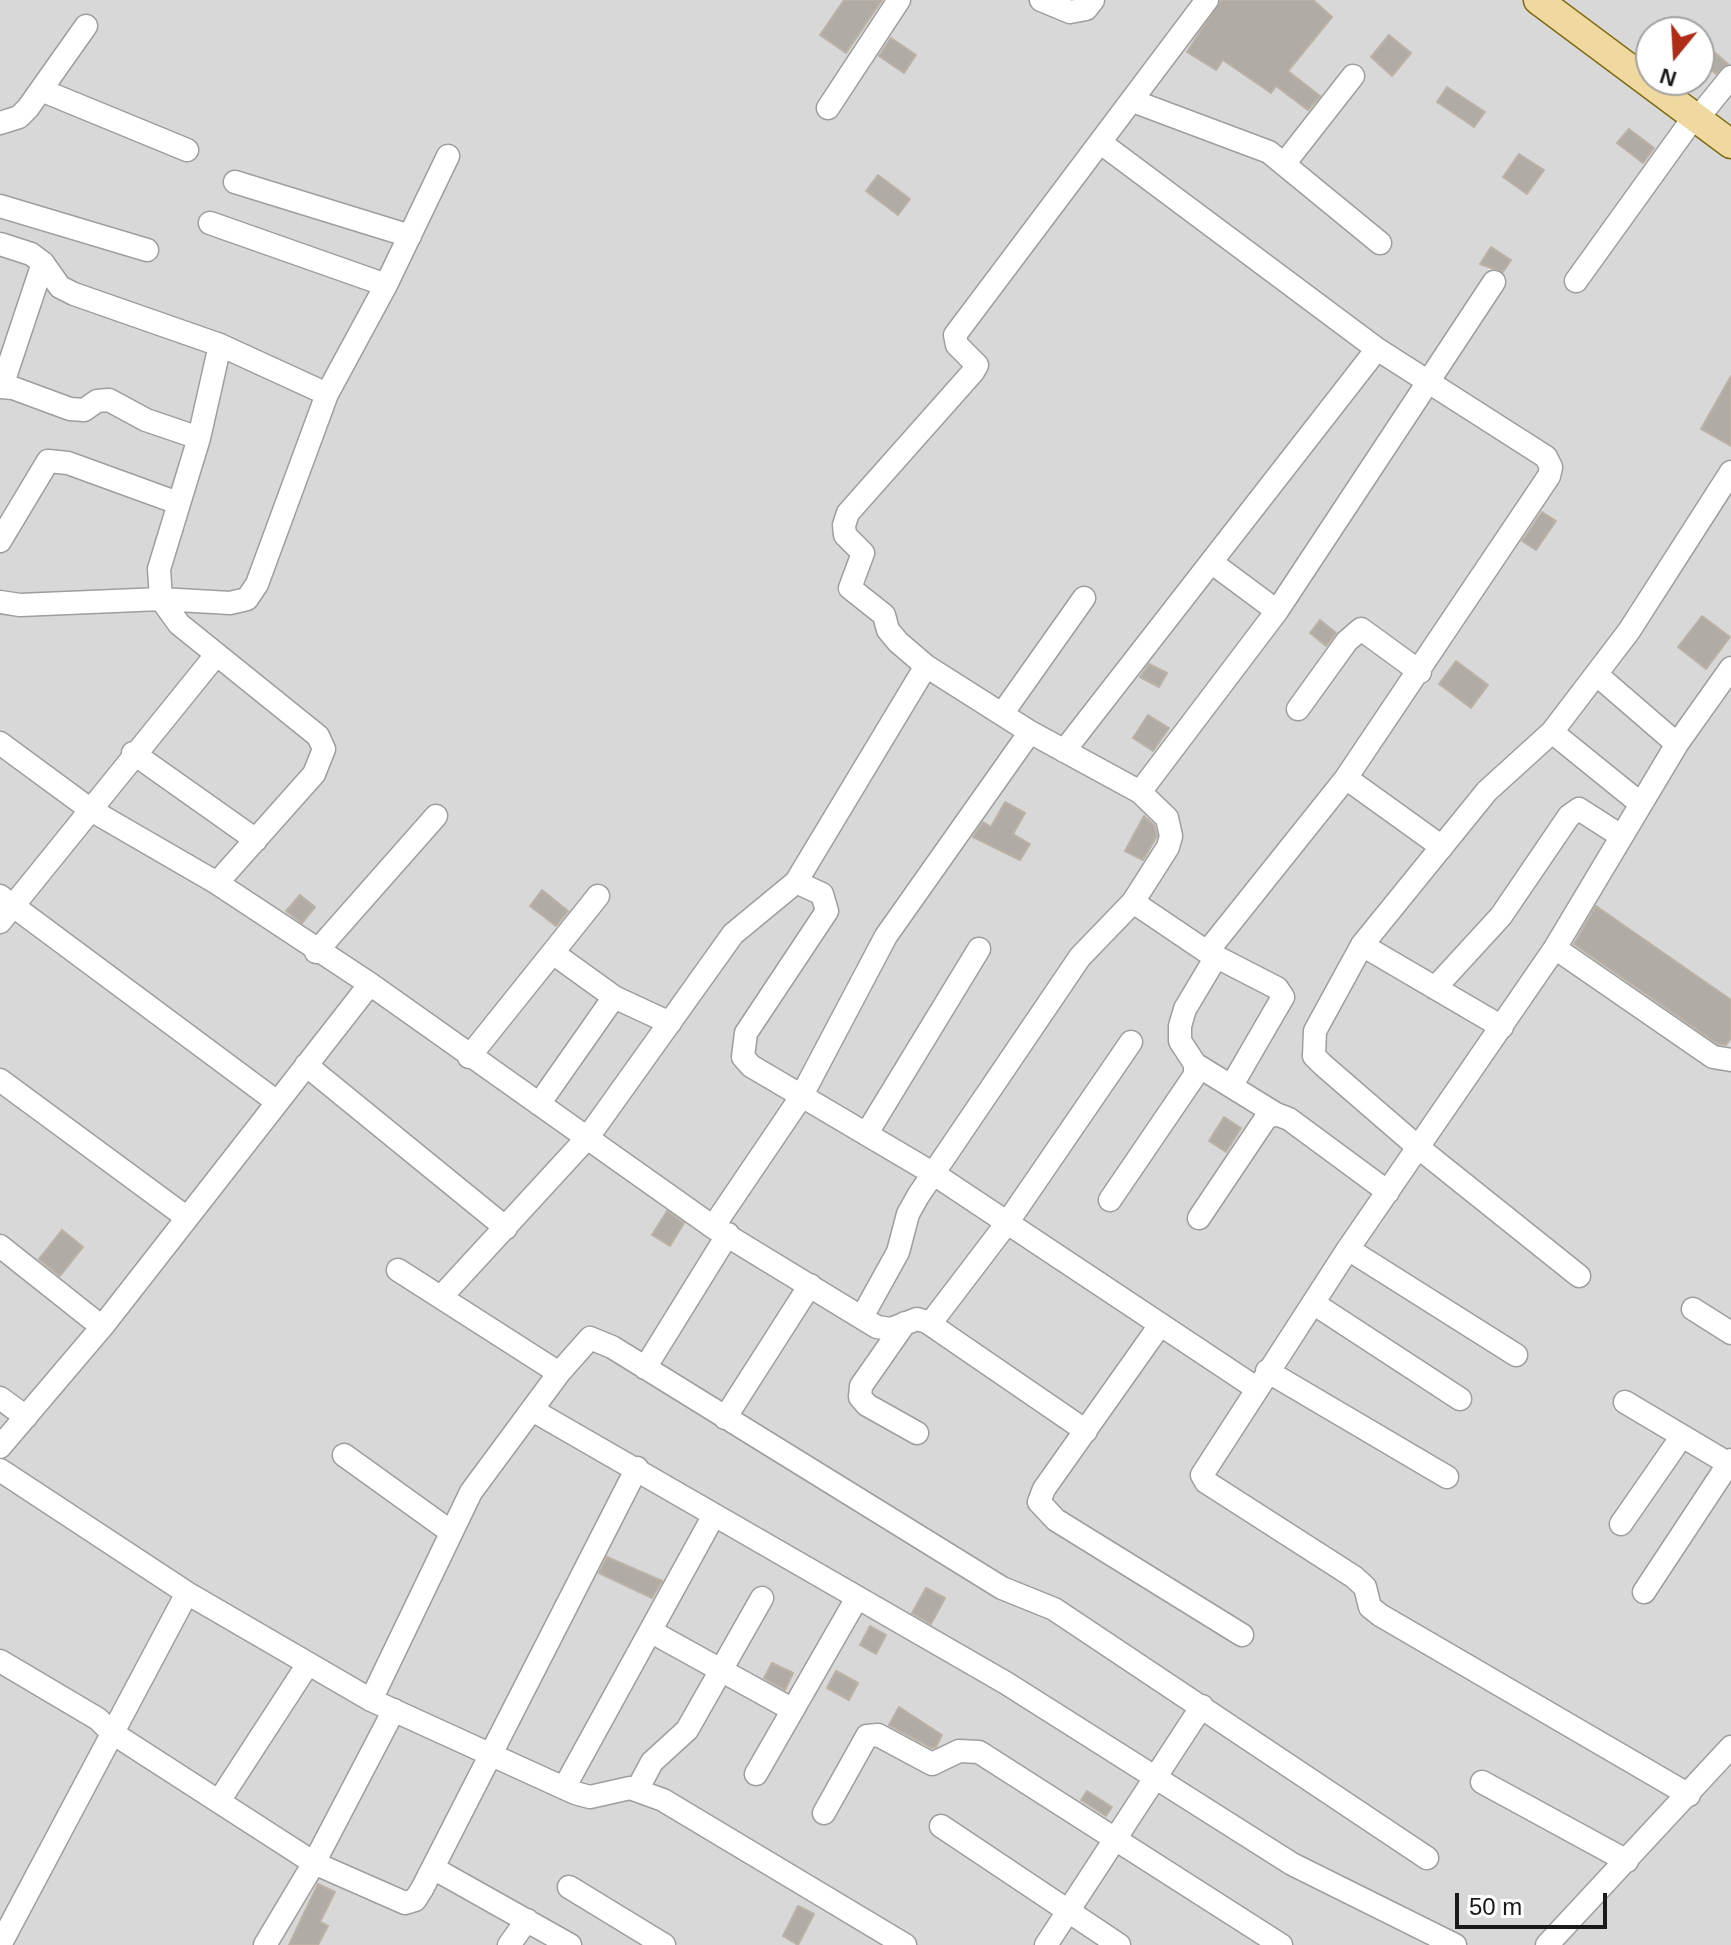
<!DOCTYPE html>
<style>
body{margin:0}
#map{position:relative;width:1731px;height:1945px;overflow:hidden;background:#ebe9e1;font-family:Helvetica,sans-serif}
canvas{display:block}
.north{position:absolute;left:1635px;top:16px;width:80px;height:80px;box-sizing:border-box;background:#fff;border:2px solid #a3a3a3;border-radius:50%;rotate:198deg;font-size:22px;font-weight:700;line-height:32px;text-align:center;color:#1a1a1a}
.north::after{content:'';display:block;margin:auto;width:28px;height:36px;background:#af2c16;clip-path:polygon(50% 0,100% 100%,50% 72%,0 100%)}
.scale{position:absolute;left:1455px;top:1893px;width:152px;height:36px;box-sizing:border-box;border:4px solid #1a1a1a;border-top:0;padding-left:10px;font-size:24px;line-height:28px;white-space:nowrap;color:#1a1a1a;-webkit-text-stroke:6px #fff;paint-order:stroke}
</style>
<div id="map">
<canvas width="1731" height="1945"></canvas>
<div class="north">N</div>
<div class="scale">50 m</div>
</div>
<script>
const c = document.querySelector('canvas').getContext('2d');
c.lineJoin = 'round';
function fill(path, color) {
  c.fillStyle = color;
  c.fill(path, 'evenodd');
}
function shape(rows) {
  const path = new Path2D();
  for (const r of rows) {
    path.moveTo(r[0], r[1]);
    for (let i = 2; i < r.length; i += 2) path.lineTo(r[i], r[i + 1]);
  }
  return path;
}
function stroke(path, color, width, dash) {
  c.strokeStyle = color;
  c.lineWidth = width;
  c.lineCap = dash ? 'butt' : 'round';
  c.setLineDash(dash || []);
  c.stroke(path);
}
fill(shape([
 [0,0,1731,0,1731,1945,0,1945],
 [1651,32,1699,32,1699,80,1651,80]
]), '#d8d8d8');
const building = shape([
 [844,0,882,0,846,53,820,35,844,0],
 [1221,0,1313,0,1332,17,1288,71,1320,96,1308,110,1276,86,1271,93,1223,60,1216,70,1187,52,1221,0],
 [1389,35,1411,53,1392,76,1371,57,1389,35],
 [891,38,916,55,904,73,879,56,891,38],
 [1706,45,1728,64,1716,74,1699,59,1706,45],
 [1447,87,1485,112,1474,127,1437,102,1447,87],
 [1629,129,1654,148,1643,163,1617,143,1629,129],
 [1519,154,1544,170,1527,194,1503,177,1519,154],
 [878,175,910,199,898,215,866,191,878,175],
 [1491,247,1511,260,1503,272,1480,264,1491,247],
 [1731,376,1731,446,1701,429,1731,376],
 [1542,512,1556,521,1536,550,1522,541,1542,512],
 [1702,616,1730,637,1706,669,1678,647,1702,616],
 [1320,620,1336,633,1326,646,1310,633,1320,620],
 [1456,661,1488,685,1471,708,1439,684,1456,661],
 [1149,664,1167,673,1159,687,1140,677,1149,664],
 [1148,715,1169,728,1153,751,1133,738,1148,715],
 [1005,802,1025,813,1013,834,1030,844,1020,860,973,837,983,822,991,827,1005,802],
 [1144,816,1154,825,1157,836,1143,860,1125,851,1144,816],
 [542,890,568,911,556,926,530,906,542,890],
 [300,895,315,907,302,923,286,911,300,895],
 [1596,906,1731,1000,1731,1038,1726,1045,1718,1044,1574,944,1596,906],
 [1224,1117,1241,1128,1226,1152,1209,1141,1224,1117],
 [667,1211,684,1223,670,1246,652,1235,667,1211],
 [62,1230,83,1247,60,1276,39,1259,62,1230],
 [607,1557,662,1581,652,1598,599,1573,607,1557],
 [926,1588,945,1598,931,1624,912,1613,926,1588],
 [870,1626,886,1635,876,1654,860,1645,870,1626],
 [772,1663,793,1673,785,1690,764,1678,772,1663],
 [836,1671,858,1683,849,1700,827,1688,836,1671],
 [899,1707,942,1735,936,1747,932,1748,889,1725,899,1707],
 [1087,1791,1112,1807,1106,1816,1081,1800,1087,1791],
 [318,1884,335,1892,320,1922,328,1926,318,1945,289,1945,318,1884],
 [798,1906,814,1914,798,1945,783,1936,798,1906]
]);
fill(building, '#b0aba4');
stroke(building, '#bbb2a5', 2);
const minor = shape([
 [1041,0,1070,12,1086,9,1093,0],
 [1207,0,955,335,957,345,977,365,973,372,848,513,844,525,845,535,863,553,850,588,884,615,888,630,898,642,926,666,1030,732,1140,792,1167,818,1171,836,1168,847,1133,902,1207,952,1277,988,1283,997,1232,1085],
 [41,90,187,150],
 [1133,101,1269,152,1380,243],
 [828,108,899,0],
 [1697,119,1731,77],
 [0,123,19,117,28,108,86,26],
 [1101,143,1377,349,1546,457,1551,467,1549,476,1346,778,1207,952],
 [1284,164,1353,76],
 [235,182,410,236],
 [0,206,147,250],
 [210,223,386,285],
 [0,244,31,254,43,263,60,287,74,294,220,345,327,394],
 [1576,281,1694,117],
 [2,386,43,263],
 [0,387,13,388,70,409,84,410,97,401,109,400,146,420,199,438],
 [0,541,48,461,68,463,178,503],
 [1211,562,1277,611],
 [0,602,20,605,161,599,230,603,247,599,257,584,327,394,386,285,448,156],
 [1596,674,1677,744],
 [1298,709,1347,641,1361,629,1420,672],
 [1002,714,1084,598],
 [1552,732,1641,804],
 [0,743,91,810,217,883,370,984,713,1227,877,1327,891,1329,917,1319,927,1322,1086,1431],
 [1064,751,1377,349],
 [133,753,256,840],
 [1346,778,1442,847],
 [1140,792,1277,611,1494,282],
 [796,882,822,894,827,911,746,1033,743,1057,751,1066,934,1174,1256,1388],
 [217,883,314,774,324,749,318,736,179,624,161,599,159,569,199,438,220,345],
 [0,896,277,1102],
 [0,922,216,655],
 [1362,945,1502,1027],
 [1555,948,1713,1057,1731,1060],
 [316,952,436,816],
 [553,953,614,997,670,1023],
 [1435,988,1501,916,1569,816,1579,809,1621,836],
 [469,1057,598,896],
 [1195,1064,1276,1114],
 [306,1065,506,1228],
 [0,1080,186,1217],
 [539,1104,614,997],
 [867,1133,979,949],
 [1110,1200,1195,1075,1195,1064,1180,1041,1180,1026,1185,1009,1216,957],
 [1199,1218,1266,1118,1276,1114,1289,1119,1388,1192],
 [713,1227,801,1097,886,936,1030,732],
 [0,1246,102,1327],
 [1348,1249,1516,1355],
 [398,1270,559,1373],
 [1579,1276,1419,1148,1323,1065,1314,1056,1315,1031,1362,945,1487,791,1552,732,1629,631,1731,472],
 [441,1297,588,1137,733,934,796,882,926,666],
 [1313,1303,1460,1399],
 [1693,1309,1731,1333],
 [862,1317,898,1252,908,1214,918,1196,1080,957,1133,902],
 [905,1323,861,1386,860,1397,867,1405,917,1433],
 [930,1324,1007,1223,1131,1042],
 [1160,1325,1044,1489,1039,1502,1056,1520,1242,1635],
 [645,1368,728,1234],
 [1267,1371,1447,1477],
 [0,1398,26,1417],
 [1625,1402,1731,1465],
 [534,1411,1006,1683,1292,1864,1455,1945],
 [725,1418,810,1285],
 [0,1447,102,1327,370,984],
 [344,1455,451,1532],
 [0,1470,187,1593,371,1700,575,1793,590,1797,630,1788,663,1800,905,1945],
 [1621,1524,1682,1436],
 [1644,1592,1731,1460],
 [652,1632,793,1710],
 [0,1661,98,1719,111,1732,314,1863,405,1903,415,1900,422,1889,637,1468],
 [371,1700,471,1492,559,1373,590,1338,612,1347,1002,1588,1054,1609,1427,1858],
 [756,1774,857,1598],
 [1482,1782,1627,1861],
 [564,1788,714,1515],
 [637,1790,652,1762,687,1730,762,1598],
 [1689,1795,1380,1615,1370,1607,1365,1587,1354,1577,1206,1482,1202,1475,1348,1249,1555,948,1677,744,1731,668],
 [219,1801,308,1664],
 [824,1813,867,1736,878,1735,932,1764,959,1751,979,1752,1281,1945],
 [941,1826,1119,1945],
 [433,1868,570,1945],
 [569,1887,664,1945],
 [0,1945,187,1593],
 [265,1945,314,1863,394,1710],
 [509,1945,527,1920],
 [1046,1945,1202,1706],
 [1547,1945,1731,1747]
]);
const major = shape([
 [1538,0,1731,144]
]);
stroke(minor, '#9e9e9e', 25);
stroke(major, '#816b10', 31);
stroke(minor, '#fff', 22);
stroke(major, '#f0d9a1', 28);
</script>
